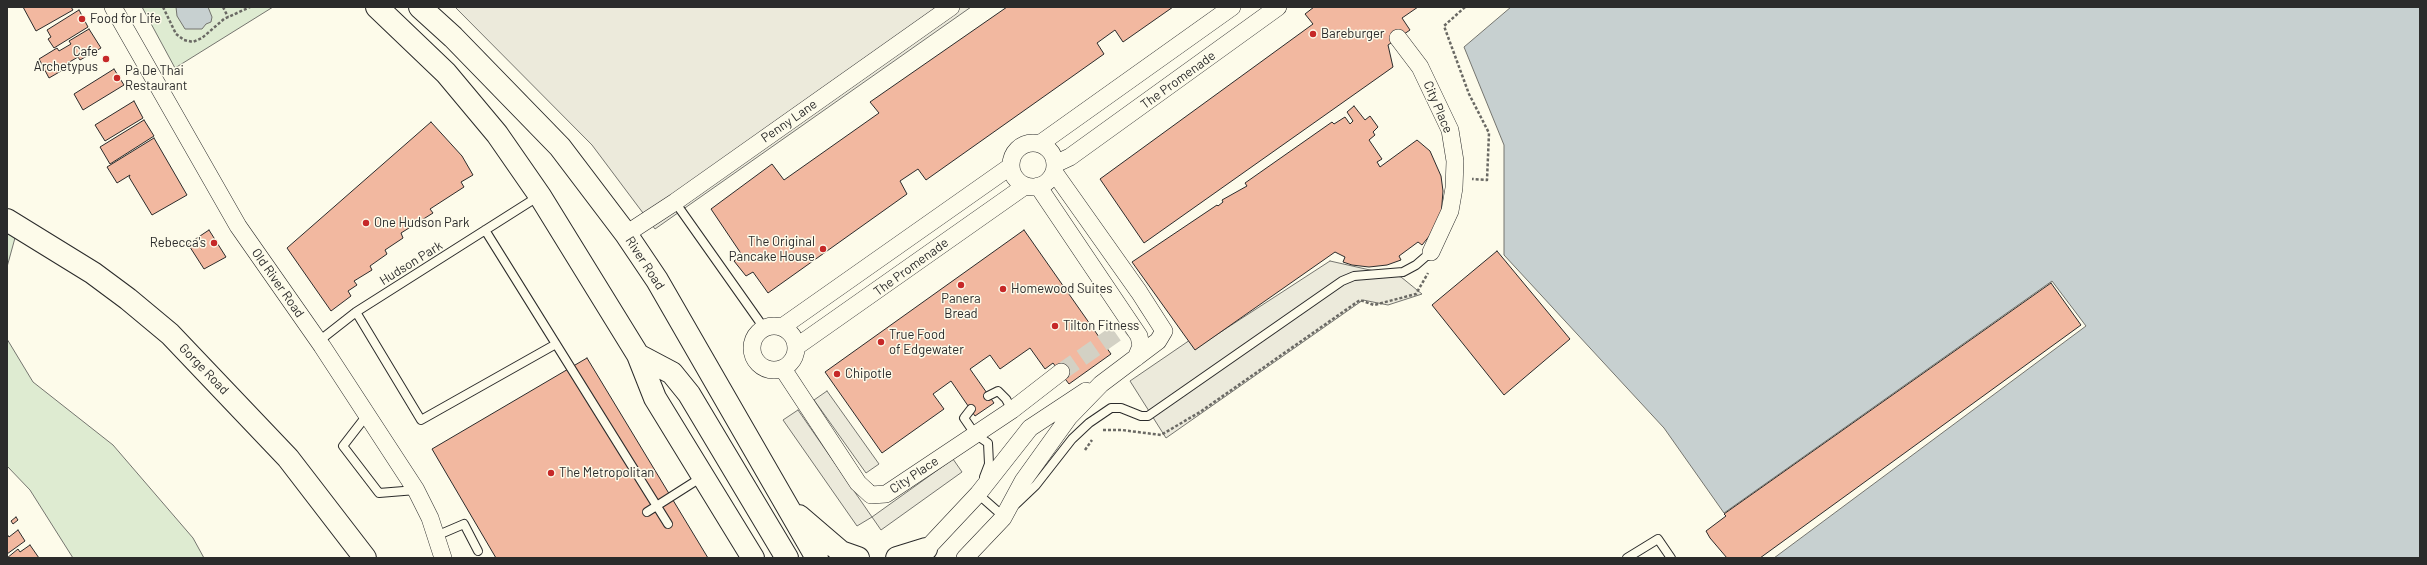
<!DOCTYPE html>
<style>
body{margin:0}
#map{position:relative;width:2427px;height:565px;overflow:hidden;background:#fdfbea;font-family:Barlow,sans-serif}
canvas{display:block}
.frame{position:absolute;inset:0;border:8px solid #2b2b2b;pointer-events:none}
</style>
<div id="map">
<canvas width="2427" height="565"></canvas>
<div class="frame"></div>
</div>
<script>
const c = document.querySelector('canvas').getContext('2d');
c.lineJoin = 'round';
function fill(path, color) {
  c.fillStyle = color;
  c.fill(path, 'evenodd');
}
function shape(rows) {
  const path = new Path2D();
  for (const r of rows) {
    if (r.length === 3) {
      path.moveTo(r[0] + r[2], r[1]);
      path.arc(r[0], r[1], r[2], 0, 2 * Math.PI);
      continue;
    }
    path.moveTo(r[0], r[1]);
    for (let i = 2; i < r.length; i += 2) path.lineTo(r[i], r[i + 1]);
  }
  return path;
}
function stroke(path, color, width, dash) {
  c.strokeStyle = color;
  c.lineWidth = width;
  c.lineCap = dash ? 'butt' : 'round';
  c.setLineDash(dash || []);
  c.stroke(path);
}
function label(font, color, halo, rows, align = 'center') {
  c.font = font + ' Barlow,sans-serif';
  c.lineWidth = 3;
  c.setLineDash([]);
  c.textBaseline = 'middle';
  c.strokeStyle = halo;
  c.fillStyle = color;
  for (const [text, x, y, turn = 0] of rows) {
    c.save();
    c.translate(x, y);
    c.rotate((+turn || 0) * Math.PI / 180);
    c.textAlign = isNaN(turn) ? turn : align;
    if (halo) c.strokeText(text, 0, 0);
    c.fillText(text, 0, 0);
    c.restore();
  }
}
const green = shape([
 [142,7,273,7,175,68,142,7],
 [7,220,18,227,7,267,7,220],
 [7,339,33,382,113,445,193,538,204,558,73,558,30,490,7,466,7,339]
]);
fill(green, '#deebd1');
stroke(green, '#74746e', 1);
const parking = shape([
 [455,7,971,7,655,229,592,145,455,7],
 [1330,261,1401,277,1422,294,1388,305,1363,300,1166,438,1130,381,1190,340,1196,348,1330,261],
 [827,391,879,464,866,473,814,400,827,391],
 [798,410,872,517,953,459,962,472,881,530,872,517,857,526,783,420,798,410]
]);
fill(parking, '#eceadb');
stroke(parking, '#74746e', 1);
const water = shape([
 [176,7,208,7,212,17,211,22,206,24,202,29,185,29,177,16,176,7],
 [1511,7,2420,7,2420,558,1774,558,2086,326,2052,281,1724,513,1664,428,1504,255,1504,145,1464,47,1511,7]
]);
fill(water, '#c7d0d0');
stroke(water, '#74746e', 1);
const building = shape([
 [23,7,71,7,73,10,36,31,23,7],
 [1007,7,1173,7,1123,42,1115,30,1097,43,1104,54,926,180,918,169,900,181,907,194,768,293,753,272,746,276,734,261,742,255,711,209,772,164,784,180,879,113,870,102,1007,7],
 [1314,7,1418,7,1402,18,1410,30,1388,45,1393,67,1144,243,1100,179,1313,24,1305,14,1314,7],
 [79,10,88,27,54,48,48,39,51,37,47,30,79,10],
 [89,29,101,48,80,60,78,57,66,64,68,67,49,78,39,59,57,48,59,51,71,44,69,41,89,29],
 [114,69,124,85,83,110,74,94,114,69],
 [134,101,143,118,105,141,95,125,134,101],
 [1354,106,1365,120,1370,116,1378,127,1373,132,1375,135,1369,140,1382,159,1377,162,1380,167,1417,140,1430,151,1441,176,1443,191,1441,216,1431,234,1422,245,1418,242,1399,256,1401,260,1387,265,1369,267,1352,265,1343,262,1345,257,1335,252,1195,350,1132,262,1217,205,1218,206,1223,202,1222,200,1247,186,1245,183,1332,122,1334,124,1345,117,1350,124,1353,121,1347,112,1354,106],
 [144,120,154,136,110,164,100,147,144,120],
 [431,122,462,156,473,175,461,182,464,187,430,209,433,213,401,233,403,238,385,250,387,254,370,266,372,270,354,281,357,285,348,291,351,296,331,311,287,248,431,122],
 [154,138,187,195,152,215,129,177,130,175,117,183,107,167,154,138],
 [209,230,226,257,204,269,188,244,209,230],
 [1024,230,1111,354,1069,384,1053,363,1045,369,1030,348,1000,369,990,355,970,369,994,403,975,416,951,381,933,394,944,409,882,453,825,372,1024,230],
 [1497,251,1570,339,1504,395,1432,305,1497,251],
 [2051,283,2081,325,1760,558,1727,558,1710,538,1706,531,1726,516,1724,514,2051,283],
 [587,358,708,558,496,558,432,449,587,358],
 [16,517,18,520,13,524,11,521,16,517],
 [18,530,25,541,7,554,7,534,9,537,18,530],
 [30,545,39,558,7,558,18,549,20,552,30,545]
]);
fill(building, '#f2b8a0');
stroke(building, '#2b2b2b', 1);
stroke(shape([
 [1061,372,1161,302]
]), '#d3d1c4', 17, [17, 8]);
const lane = shape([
 [675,202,764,328],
 [485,230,668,524],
 [356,312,421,420,556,344],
 [319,341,356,312,539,196],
 [988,396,998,391,1006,399,1012,410],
 [971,409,964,418,975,434,988,443,989,464,984,477],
 [367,415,343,446,379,493,416,490],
 [979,492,978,494,1004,517],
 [1016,504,1036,485,1072,439,1089,423,1111,408,1121,408,1141,416,1148,416,1342,281,1354,276,1403,272,1416,265,1431,252],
 [647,512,702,477],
 [436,536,464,524,478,551],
 [1627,558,1658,539,1671,558]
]);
const street = shape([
 [113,7,238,226,322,346,416,490,430,518,443,558],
 [1398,38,1420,67,1450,130,1455,161,1454,188,1450,211,1431,252],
 [1033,165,22],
 [1041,143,1232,7],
 [1055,164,1070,157,1278,7],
 [1038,186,1139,336,1141,346,1136,358],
 [626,234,675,202,951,7],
 [774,348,22],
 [782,327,1011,166],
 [796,347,1025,186],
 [783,369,858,483,871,495,886,494,1012,410,1061,372],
 [918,558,978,494,1030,428,1086,391],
 [965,558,1003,518,1023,481,1069,417,1101,384,1158,341,1164,331,1139,292,1054,172]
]);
const secondary = shape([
 [7,220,93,273,128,299,170,334,288,458,365,558]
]);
const primary = shape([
 [377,7,446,73,497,134,540,196,638,355,655,398,753,558],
 [420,7,453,37,560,147,626,234,657,280,817,558],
 [638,355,672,373,689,394,787,558],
 [799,516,841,552,858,558],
 [897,558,926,549]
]);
stroke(lane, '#2b2b2b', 10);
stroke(street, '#2b2b2b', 18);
stroke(secondary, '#2b2b2b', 24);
stroke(primary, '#2b2b2b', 24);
stroke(shape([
 [163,7,176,34,184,40,193,42,202,38,224,19,250,7],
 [223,7,228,17],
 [1465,7,1444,26,1469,94,1489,133,1487,180,1472,179],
 [1103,430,1122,430,1161,435,1200,412,1360,300,1374,305,1416,294,1428,273],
 [1085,450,1092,440]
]), '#6a6964', 2.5, [3, 2]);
stroke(lane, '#fdfbea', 8);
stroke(street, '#fdfbea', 17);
stroke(secondary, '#fdfbea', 22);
stroke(primary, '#fdfbea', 22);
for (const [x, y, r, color] of [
 [82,19,4,"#c62828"],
 [1313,34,4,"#c62828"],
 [106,59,4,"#c62828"],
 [117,78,4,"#c62828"],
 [366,223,4,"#c62828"],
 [214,243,4,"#c62828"],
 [823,249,4,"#c62828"],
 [961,285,4,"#c62828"],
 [1003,289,4,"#c62828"],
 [1055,326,4,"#c62828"],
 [881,342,4,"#c62828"],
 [837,374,4,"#c62828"],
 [551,473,4,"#c62828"]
]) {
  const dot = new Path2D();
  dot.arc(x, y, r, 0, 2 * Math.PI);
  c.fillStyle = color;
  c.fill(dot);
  stroke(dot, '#fdfbea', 1.5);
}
label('13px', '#2b2b2b', '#fdfbea', [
 ["Food for Life",90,19],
 ["Bareburger",1321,34],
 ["Cafe",98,52,"right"],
 ["Archetypus",98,67,"right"],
 ["Pa De Thai",125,71],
 ["Restaurant",125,86],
 ["One Hudson Park",374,223],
 ["The Original",815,242,"right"],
 ["Pancake House",815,257,"right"],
 ["Rebecca's",206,243,"right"],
 ["Homewood Suites",1011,289],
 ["Panera",961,299,"center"],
 ["Bread",961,314,"center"],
 ["Tilton Fitness",1063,326],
 ["True Food",889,335],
 ["of Edgewater",889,350],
 ["Chipotle",845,374],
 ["The Metropolitan",559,473]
], 'left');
label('13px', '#2b2b2b', '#fdfbea', [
 ["The Promenade",1178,80,-36],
 ["City Place",1438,107,67],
 ["Penny Lane",789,121,-35],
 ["Hudson Park",411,263,-32],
 ["River Road",645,263,57],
 ["The Promenade",911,267,-36],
 ["Old River Road",278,283,55],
 ["Gorge Road",204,369,46],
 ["City Place",914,475,-34]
]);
</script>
